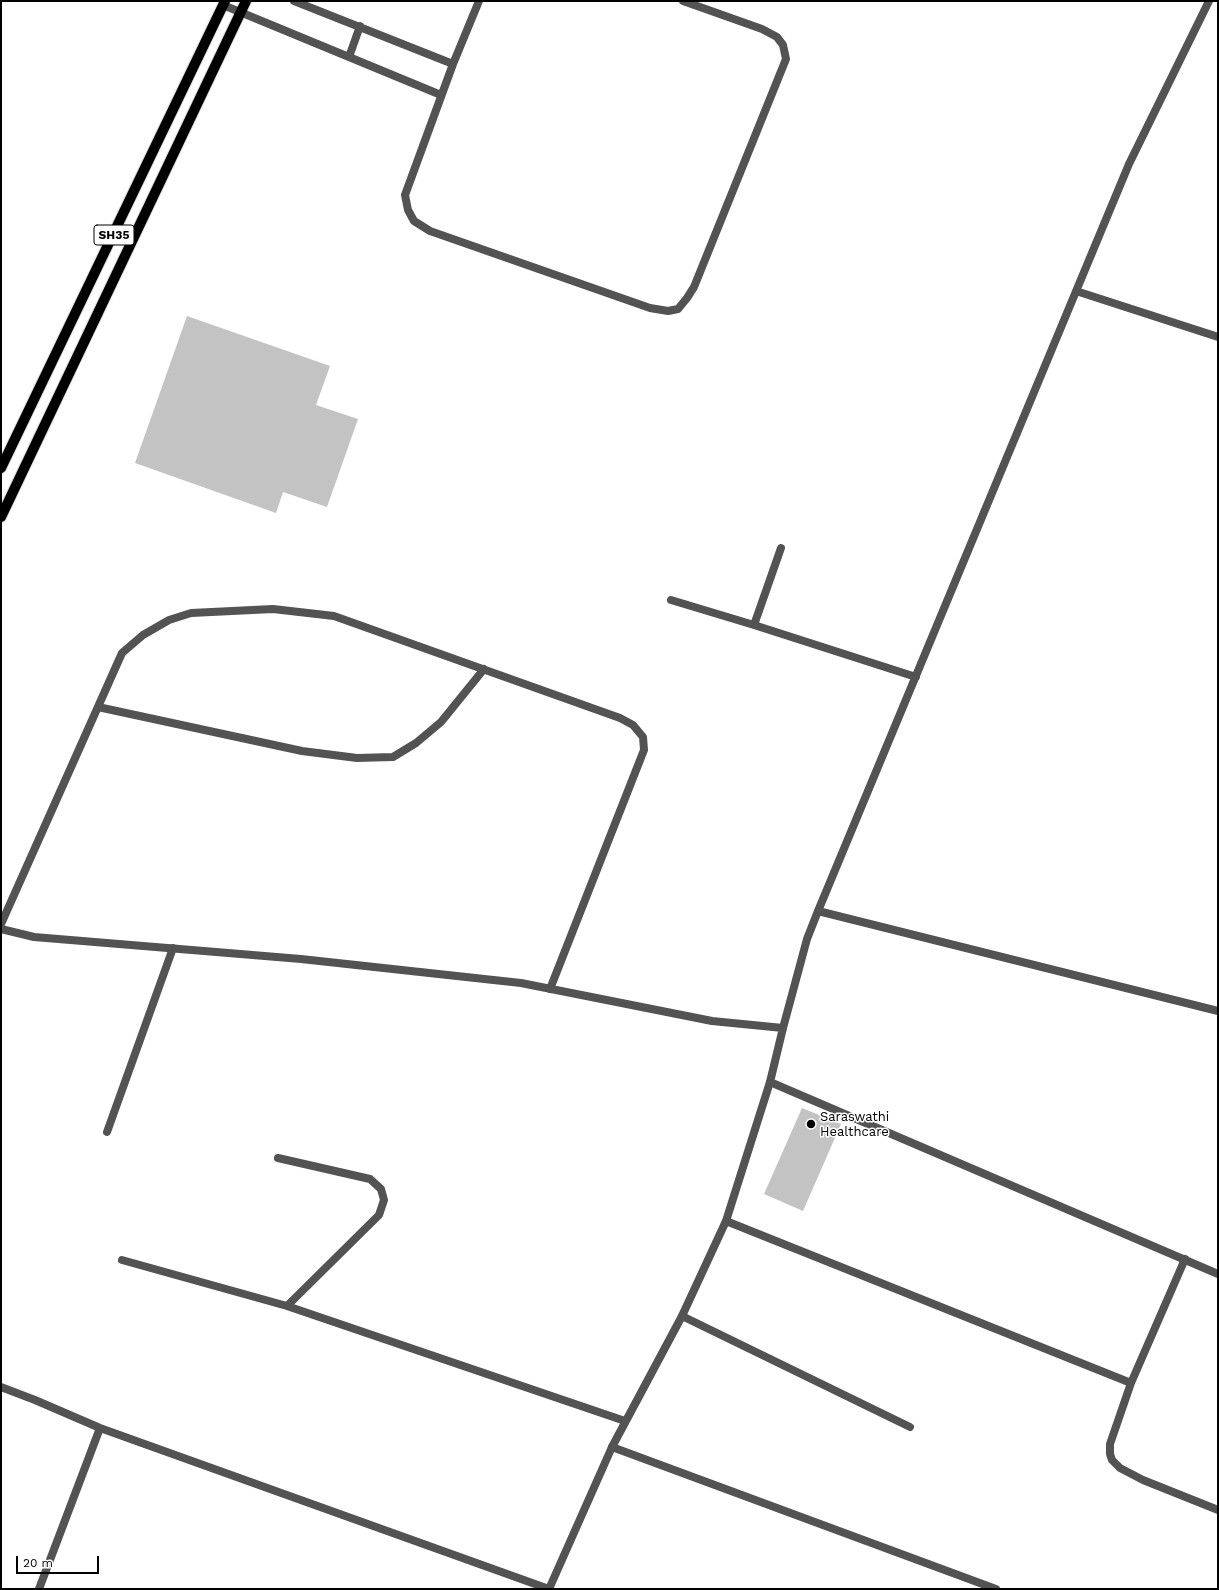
<!DOCTYPE html>
<style>
body{margin:0}
#map{position:relative;width:1219px;height:1590px;overflow:hidden;background:#fff;font-family:"Work Sans",sans-serif}
canvas{display:block}
.frame{position:absolute;inset:0;border:2px solid #000;pointer-events:none}
.scale{position:absolute;left:16px;top:1556px;width:83px;height:18px;box-sizing:border-box;border:2px solid #000;border-top:0;padding-left:5px;font-size:12px;line-height:14px;white-space:nowrap;color:#000;-webkit-text-stroke:3px #fff;paint-order:stroke}
</style>
<div id="map">
<canvas width="1219" height="1590"></canvas>
<div class="frame"></div>
<div class="scale">20 m</div>
</div>
<script>
const c = document.querySelector('canvas').getContext('2d');
c.lineJoin = 'round';
function fill(path, color) {
  c.fillStyle = color;
  c.fill(path, 'evenodd');
}
function shape(rows) {
  const path = new Path2D();
  for (const r of rows) {
    path.moveTo(r[0], r[1]);
    for (let i = 2; i < r.length; i += 2) path.lineTo(r[i], r[i + 1]);
  }
  return path;
}
function stroke(path, color, width, dash) {
  c.strokeStyle = color;
  c.lineWidth = width;
  c.lineCap = dash ? 'butt' : 'round';
  c.setLineDash(dash || []);
  c.stroke(path);
}
function label(font, color, halo, rows, align = 'center') {
  c.font = font + ' "Work Sans",sans-serif';
  c.lineWidth = 3;
  c.setLineDash([]);
  c.textBaseline = 'middle';
  c.strokeStyle = halo;
  c.fillStyle = color;
  for (const [text, x, y, turn = 0] of rows) {
    c.save();
    c.translate(x, y);
    c.rotate((+turn || 0) * Math.PI / 180);
    c.textAlign = isNaN(turn) ? turn : align;
    if (halo) c.strokeText(text, 0, 0);
    c.fillText(text, 0, 0);
    c.restore();
  }
}
fill(shape([
 [187,316,330,366,316,405,358,419,327,507,283,492,276,513,135,463],
 [802,1108,841,1124,803,1211,764,1194]
]), '#c3c3c3');
const primary = shape([
 [1,468,225,1],
 [1,517,246,1]
]);
stroke(primary, '#dbdbdb', 12);
stroke(shape([
 [294,1,453,64],
 [479,1,453,64,405,195,408,210,414,221,430,231,650,308,668,311,678,309,687,298,694,287,786,59,783,45,777,37,762,29,683,1],
 [223,5,441,95],
 [349,57,360,26],
 [1076,291,1218,337],
 [781,548,754,625,916,677],
 [671,600,754,625],
 [98,707,302,751,357,758,393,757,416,743,441,722,484,669],
 [818,911,1218,1011],
 [1,924,122,653,143,635,169,620,191,613,273,609,334,616,620,718,633,725,643,737,644,750,550,989],
 [783,1028,807,939,818,911,1129,164,1209,1],
 [770,1082,1218,1274],
 [107,1132,173,948],
 [278,1158,370,1179,381,1189,384,1200,379,1215,287,1306],
 [726,1221,1131,1383],
 [1185,1259,1131,1383,1110,1444,1110,1454,1112,1460,1120,1468,1143,1480,1218,1510],
 [122,1260,287,1306,625,1421],
 [682,1316,910,1427],
 [1,1387,35,1400,100,1428,549,1589],
 [612,1447,996,1589],
 [39,1589,100,1428]
]), '#535353', 8);
stroke(shape([
 [1,929,34,937,301,959,521,983,712,1021,783,1028,770,1082,726,1221,682,1316,612,1447,549,1589]
]), '#535353', 8);
stroke(primary, '#000', 10);
for (const [x, y, r, color] of [
 [811,1124,5,"#000"]
]) {
  const dot = new Path2D();
  dot.arc(x, y, r, 0, 2 * Math.PI);
  c.fillStyle = color;
  c.fill(dot);
  stroke(dot, '#fff', 1.5);
}
for (const [x, y, w] of [
 [114,235,40]
]) {
  const box = new Path2D();
  box.roundRect(x - w / 2, y - 10, w, 20, 3);
  c.fillStyle = '#fff';
  c.fill(box);
  stroke(box, '#000', 1);
}
label('bold 12px', '#000', null, [
 ["SH35",114,235]
]);
label('13px', '#000', '#fff', [
 ["Saraswathi",820,1117],
 ["Healthcare",820,1132]
], 'left');
</script>
